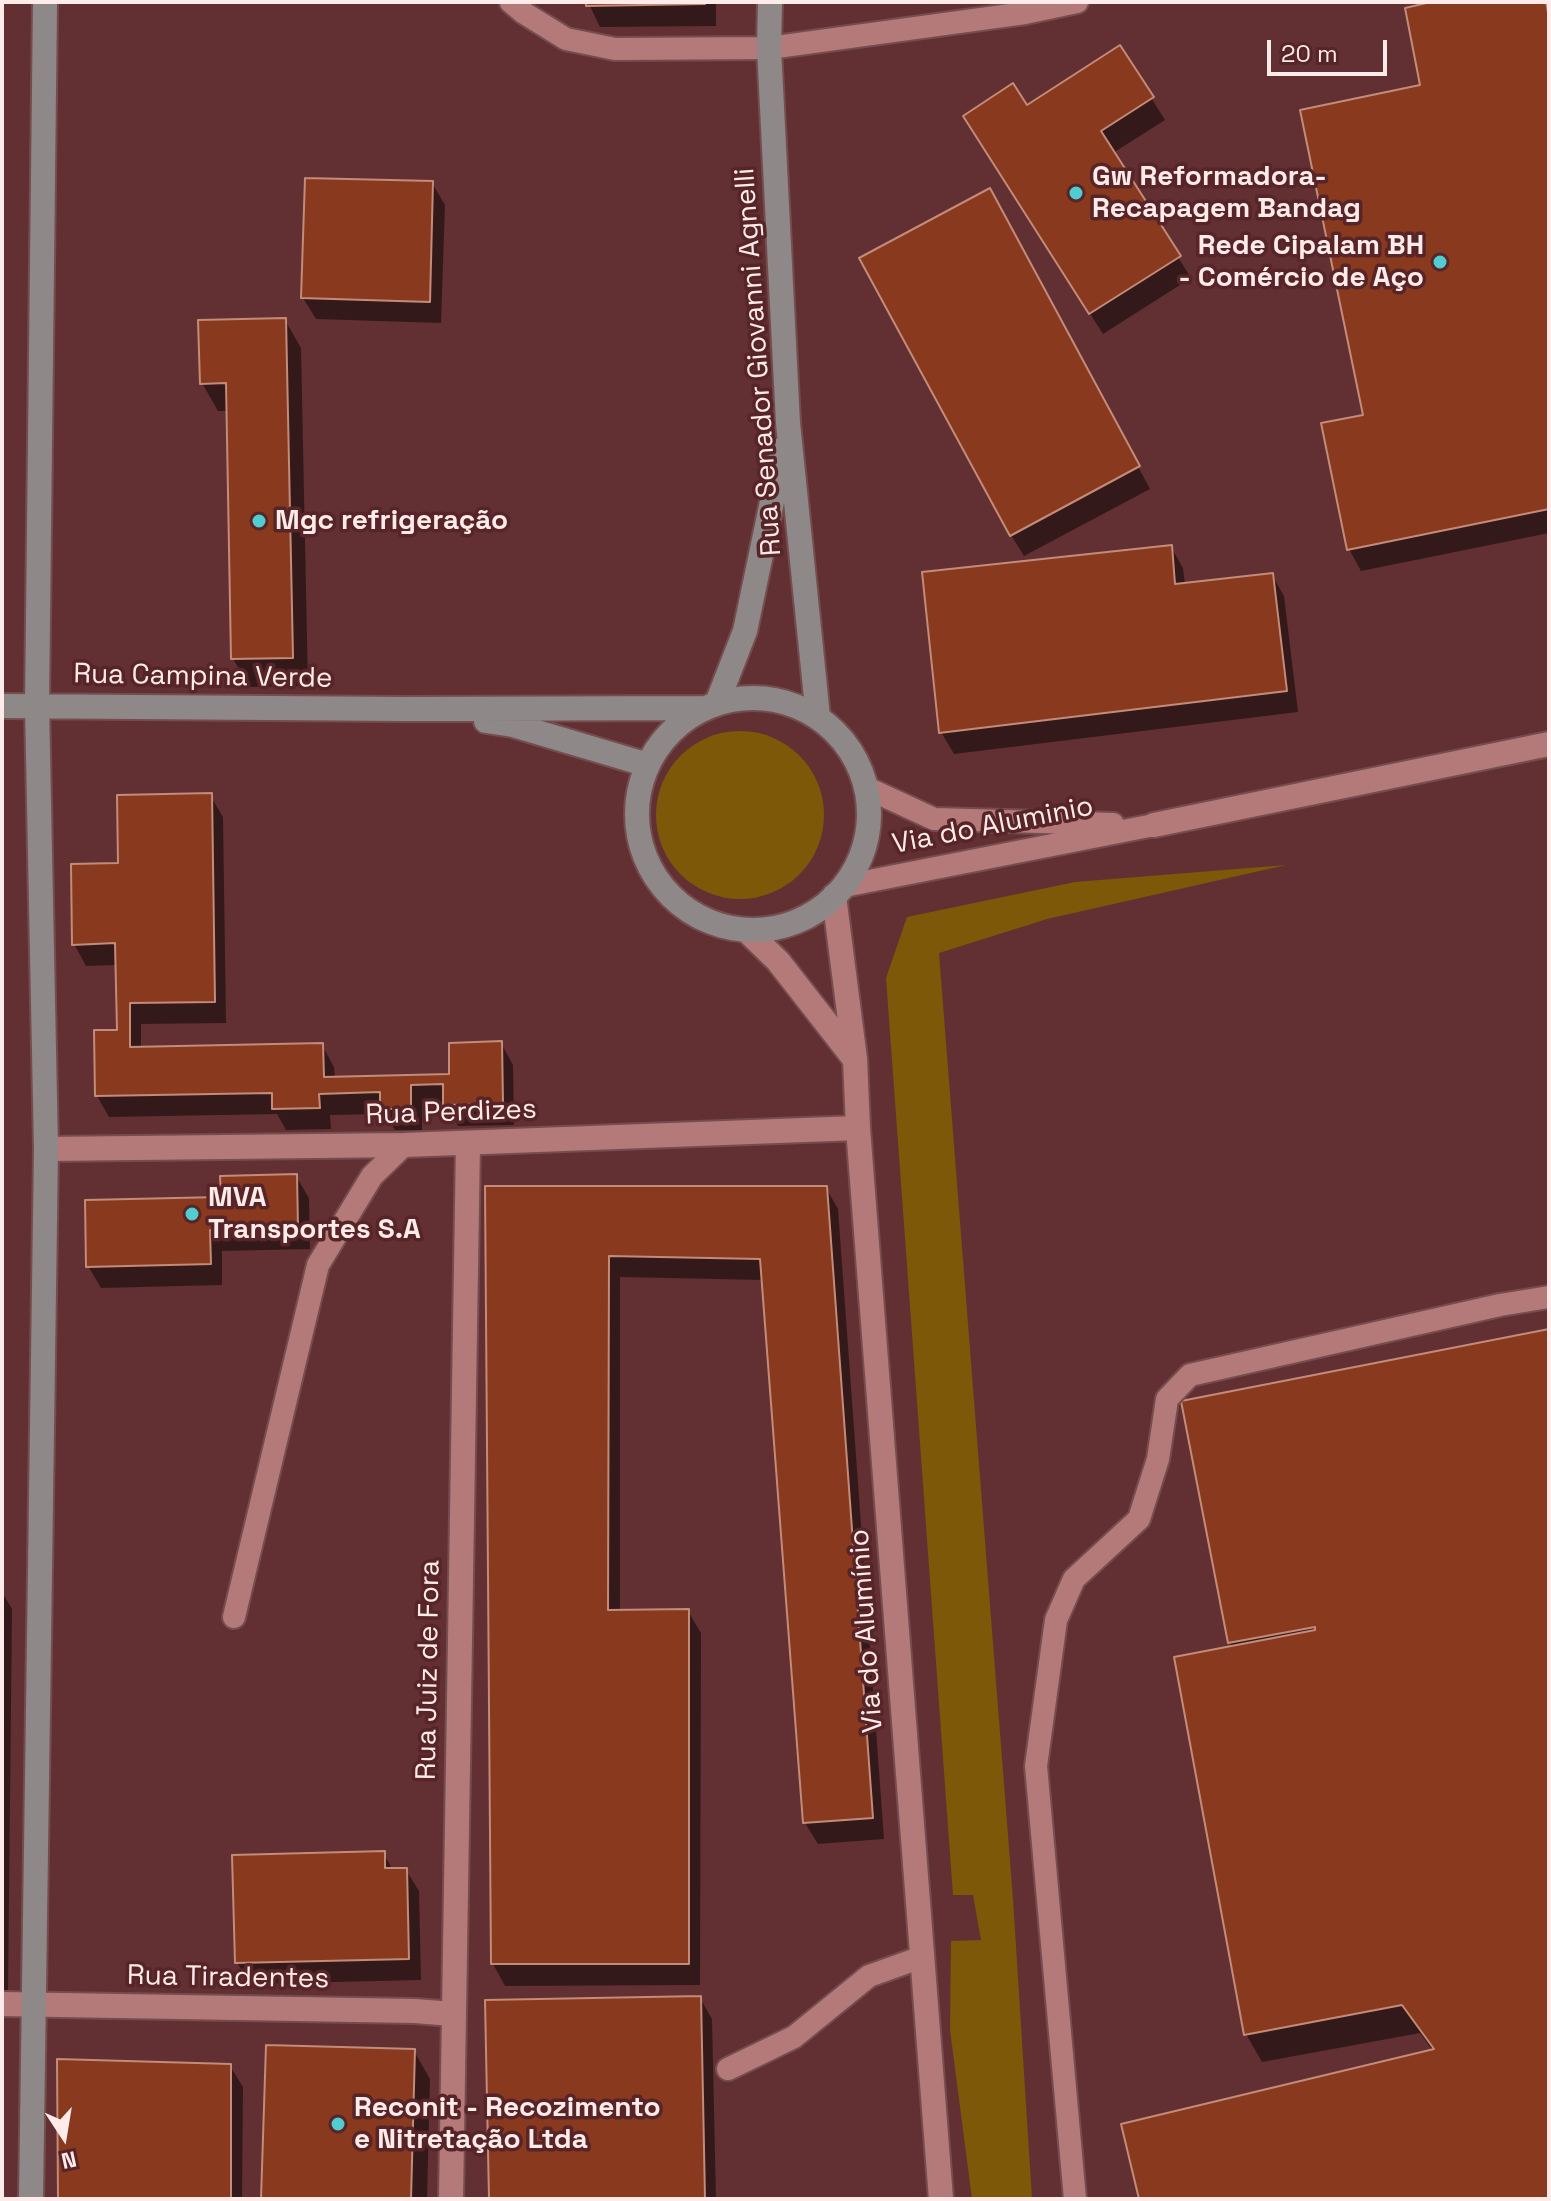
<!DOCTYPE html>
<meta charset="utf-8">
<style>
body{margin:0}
#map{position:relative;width:1551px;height:2201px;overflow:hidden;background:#623032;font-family:"Space Grotesk",sans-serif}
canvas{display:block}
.frame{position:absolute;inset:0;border:4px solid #ffebea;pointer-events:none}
.north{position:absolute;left:24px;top:2097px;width:80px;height:80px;-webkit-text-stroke:6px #572527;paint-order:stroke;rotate:168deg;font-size:22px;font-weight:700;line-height:32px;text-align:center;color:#ffebea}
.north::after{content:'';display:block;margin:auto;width:28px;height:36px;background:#ffebea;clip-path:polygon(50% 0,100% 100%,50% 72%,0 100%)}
.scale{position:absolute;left:1267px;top:40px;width:120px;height:36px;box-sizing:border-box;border:4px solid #ffebea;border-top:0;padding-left:10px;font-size:24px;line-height:28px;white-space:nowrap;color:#ffebea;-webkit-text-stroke:6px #572527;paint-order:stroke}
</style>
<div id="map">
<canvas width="1551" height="2201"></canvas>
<div class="frame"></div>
<div class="north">N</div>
<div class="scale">20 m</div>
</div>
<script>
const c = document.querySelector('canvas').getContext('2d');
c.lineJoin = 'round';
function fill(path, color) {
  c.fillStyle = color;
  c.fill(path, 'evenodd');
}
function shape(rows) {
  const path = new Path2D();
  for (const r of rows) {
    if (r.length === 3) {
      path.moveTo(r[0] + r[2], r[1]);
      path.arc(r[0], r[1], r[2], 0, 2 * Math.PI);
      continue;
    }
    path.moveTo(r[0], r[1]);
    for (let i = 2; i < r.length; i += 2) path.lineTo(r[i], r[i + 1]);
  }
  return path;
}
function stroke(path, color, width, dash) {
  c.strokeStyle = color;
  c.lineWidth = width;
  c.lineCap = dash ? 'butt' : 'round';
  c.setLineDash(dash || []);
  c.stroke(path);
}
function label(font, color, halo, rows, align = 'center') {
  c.font = font + ' "Space Grotesk",sans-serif';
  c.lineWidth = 7;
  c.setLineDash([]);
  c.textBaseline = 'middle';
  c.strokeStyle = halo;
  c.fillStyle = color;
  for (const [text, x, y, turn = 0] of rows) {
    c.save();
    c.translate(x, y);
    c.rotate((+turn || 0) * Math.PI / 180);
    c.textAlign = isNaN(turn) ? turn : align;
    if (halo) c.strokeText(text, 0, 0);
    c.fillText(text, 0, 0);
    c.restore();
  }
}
fill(shape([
 [740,815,84],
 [1286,865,1047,919,939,953,1013,1899,1032,2199,972,2199,950,2030,951,1941,981,1940,973,1895,953,1895,886,978,907,917,1075,882]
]), '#7d5808');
fill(shape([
 [588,2,716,2,716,26,600,27],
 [1441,2,1549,2,1549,533,1361,571,1349,549,1365,416,1423,86],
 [1120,48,1165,120,1113,153,1191,278,1103,334,978,138],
 [432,183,445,205,441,323,316,319,303,298],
 [1002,212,1150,489,1024,556,1011,535],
 [285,320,301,348,308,686,250,687,233,659,229,411,218,411,202,383],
 [1171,547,1183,568,1185,585,1272,575,1284,596,1298,712,954,754,941,732],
 [210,795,223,817,226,1023,141,1024,141,1048,322,1045,334,1067,335,1078,451,1076,501,1043,513,1065,514,1125,458,1126,446,1105,422,1106,422,1130,395,1130,385,1114,330,1115,331,1129,286,1130,277,1114,109,1117,97,1096,119,1032,117,965,86,966,74,944,120,865],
 [296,1176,309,1198,310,1249,222,1251,222,1285,101,1288,88,1266,223,1199],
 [487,1188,826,1188,838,1209,884,1839,818,1844,805,1823,764,1280,620,1277,620,1611,688,1611,701,1633,700,1985,505,1986,493,1964],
 [1549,1331,1549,2199,1141,2199,1433,2051,1420,2033,1262,2062,1246,2034,1232,1648,1230,1642],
 [2,1592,12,1609,8,1996,2,1995],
 [383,1853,393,1870,406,1870,419,1891,421,1980,249,1984,237,1962],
 [700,1998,712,2019,716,2199,491,2199],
 [414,2051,430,2079,427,2199,263,2199],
 [230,2066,243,2087,242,2199,60,2199]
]), '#0007');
const building = shape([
 [586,2,705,2,705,4,586,6,586,2],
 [1431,2,1546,2,1549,17,1549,509,1347,550,1321,423,1363,415,1300,110,1420,85,1405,8,1431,2],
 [1120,45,1154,97,1101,131,1181,256,1089,314,963,116,1013,83,1027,105,1120,45],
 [305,178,433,181,430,302,301,298,305,178],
 [990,188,1140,466,1010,536,859,258,990,188],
 [286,318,293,658,231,659,226,383,200,384,198,320,286,318],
 [1172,545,1175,584,1273,573,1287,691,939,733,922,572,1172,545],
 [212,793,215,1002,130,1003,130,1047,323,1043,324,1077,449,1074,449,1043,502,1041,503,1104,443,1105,443,1084,411,1085,411,1109,380,1109,380,1092,319,1094,320,1108,272,1109,272,1093,95,1096,94,1030,117,1030,115,943,72,945,71,864,118,863,117,795,212,793],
 [297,1174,298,1228,210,1230,211,1264,86,1267,85,1200,221,1197,220,1176,297,1174],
 [485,1186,827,1186,873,1818,803,1823,760,1259,609,1256,608,1610,689,1609,689,1964,491,1964,485,1186],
 [1549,1329,1549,2199,1139,2199,1121,2124,1434,2049,1402,2005,1244,2035,1174,1657,1315,1630,1315,1627,1228,1643,1181,1401,1549,1329],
 [385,1851,385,1868,407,1868,409,1959,235,1963,232,1855,385,1851],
 [701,1996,705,2199,489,2199,485,2000,701,1996],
 [266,2045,415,2049,411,2199,261,2199,266,2045],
 [57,2059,231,2064,231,2199,58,2199,57,2059]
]);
fill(building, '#89391d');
stroke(building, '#c38b79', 2);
const lane = shape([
 [511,2,524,13,566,39,615,49,769,48,1025,13,1077,2],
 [867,788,934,819,1113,824],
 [844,886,1154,825],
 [234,1617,318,1265,372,1176,404,1145],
 [728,2069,794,2037,869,1976,922,1957],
 [1075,2199,1036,1766,1056,1620,1074,1579,1139,1519,1158,1459,1167,1399,1190,1375,1500,1305,1549,1297]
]);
const street = shape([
 [1154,825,1549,744],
 [834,896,855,1059,858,1128,941,2199],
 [746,930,778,961,853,1057],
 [46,1149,404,1145,858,1128],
 [2,2004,415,2011,453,2014],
 [451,2199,468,1143]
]);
const secondary = shape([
 [770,2,769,48,788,423,818,717],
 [753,814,116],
 [717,703,745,631,783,449],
 [2,706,404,709,704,708],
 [486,721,513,725,648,765],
 [31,2199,46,1149,37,705,45,2]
]);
stroke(lane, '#754d4f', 26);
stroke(street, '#754d4f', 28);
stroke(secondary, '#754d4f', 28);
stroke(lane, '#b47a7a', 22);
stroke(street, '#b47a7a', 24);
stroke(secondary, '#8e8889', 24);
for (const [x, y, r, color] of [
 [1076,193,8,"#51ccd1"],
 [1440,262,8,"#51ccd1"],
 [259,521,8,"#51ccd1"],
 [192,1214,8,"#51ccd1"],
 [338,2124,8,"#51ccd1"]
]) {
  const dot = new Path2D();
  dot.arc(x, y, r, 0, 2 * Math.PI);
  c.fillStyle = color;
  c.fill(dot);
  stroke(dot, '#572527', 3);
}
label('bold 28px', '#ffebea', '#572527', [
 ["Gw Reformadora-",1092,177],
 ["Recapagem Bandag",1092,209],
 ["Rede Cipalam BH",1424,246,"right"],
 ["- Comércio de Aço",1424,278,"right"],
 ["Mgc refrigeração",275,521],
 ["MVA",208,1198],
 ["Transportes S.A",208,1230],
 ["Reconit - Recozimento",354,2108],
 ["e Nitretação Ltda",354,2140]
], 'left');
label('28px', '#ffebea', '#572527', [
 ["Rua Senador Giovanni Agnelli",759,362,-94],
 ["Rua Campina Verde",203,677,1],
 ["Via do Aluminio",993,826,-11],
 ["Rua Perdizes",451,1113,-2],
 ["Via do Alumínio",867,1631,-94],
 ["Rua Juiz de Fora",429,1670,-89],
 ["Rua Tiradentes",228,1978,1]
]);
</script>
